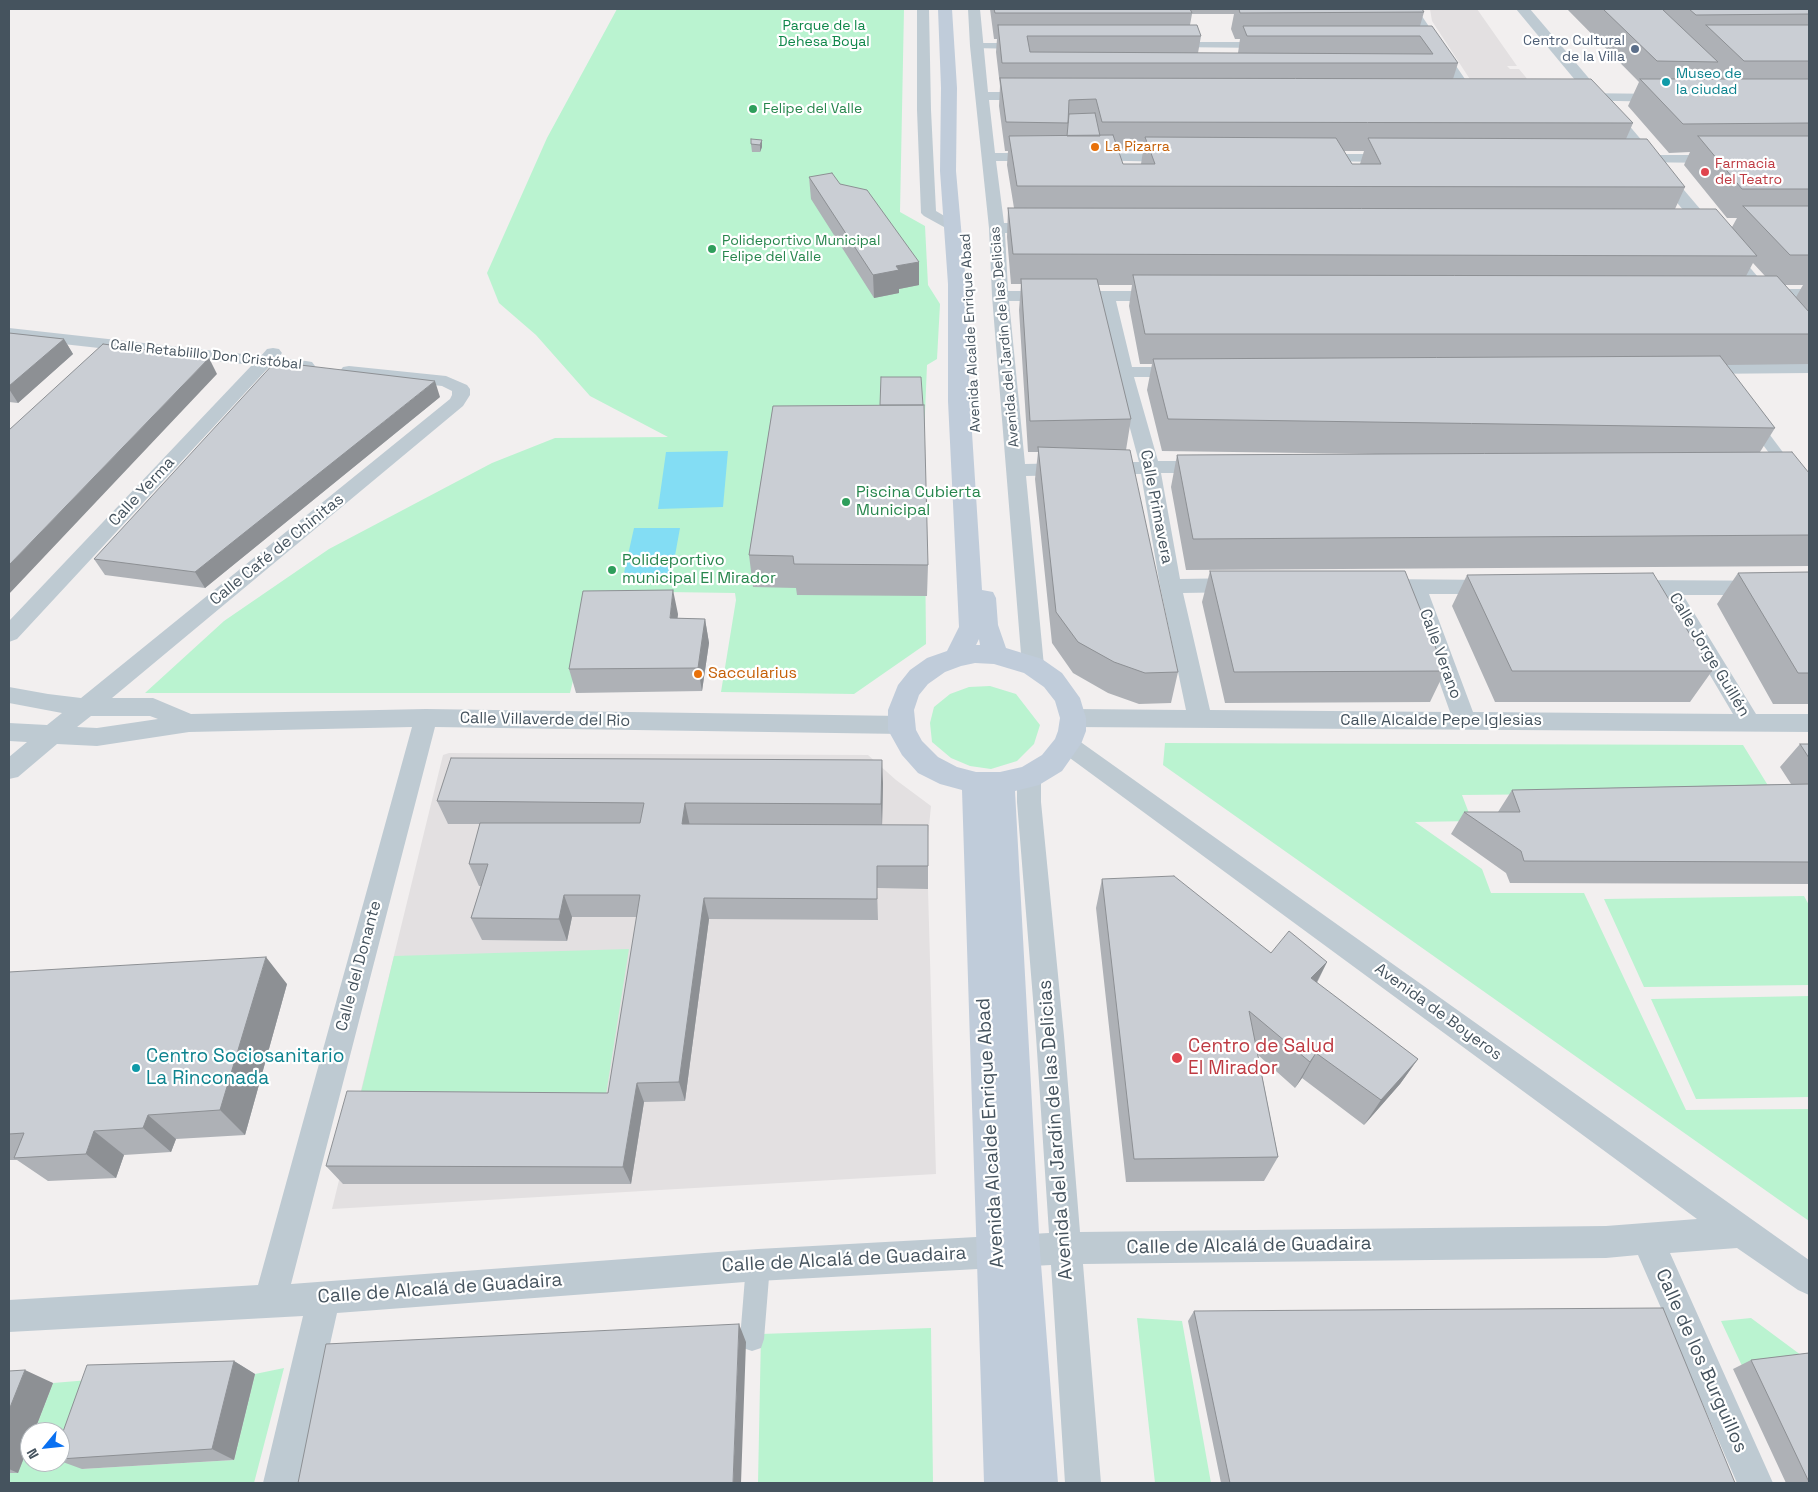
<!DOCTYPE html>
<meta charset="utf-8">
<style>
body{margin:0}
#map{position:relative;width:1818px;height:1492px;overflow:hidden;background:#f2efef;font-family:"Space Grotesk",sans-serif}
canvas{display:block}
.frame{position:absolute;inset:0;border:10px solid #45535e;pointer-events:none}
.north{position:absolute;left:20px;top:1422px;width:50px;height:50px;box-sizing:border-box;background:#fff;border:1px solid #b5babf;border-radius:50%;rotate:242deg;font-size:14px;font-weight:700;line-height:20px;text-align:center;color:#45535e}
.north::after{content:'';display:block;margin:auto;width:18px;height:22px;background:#0970f1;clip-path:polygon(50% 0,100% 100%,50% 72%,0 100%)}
</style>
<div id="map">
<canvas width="1818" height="1492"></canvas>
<div class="frame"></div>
<div class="north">N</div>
</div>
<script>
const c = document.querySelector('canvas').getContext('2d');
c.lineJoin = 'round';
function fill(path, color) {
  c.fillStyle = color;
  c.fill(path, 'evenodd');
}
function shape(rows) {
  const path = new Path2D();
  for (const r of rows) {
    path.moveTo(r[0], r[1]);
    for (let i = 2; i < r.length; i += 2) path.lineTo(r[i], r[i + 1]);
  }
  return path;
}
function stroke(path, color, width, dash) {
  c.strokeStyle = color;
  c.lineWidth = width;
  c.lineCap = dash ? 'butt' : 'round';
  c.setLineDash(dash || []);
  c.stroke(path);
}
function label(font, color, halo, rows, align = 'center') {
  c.font = font + ' "Space Grotesk",sans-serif';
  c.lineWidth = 4.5;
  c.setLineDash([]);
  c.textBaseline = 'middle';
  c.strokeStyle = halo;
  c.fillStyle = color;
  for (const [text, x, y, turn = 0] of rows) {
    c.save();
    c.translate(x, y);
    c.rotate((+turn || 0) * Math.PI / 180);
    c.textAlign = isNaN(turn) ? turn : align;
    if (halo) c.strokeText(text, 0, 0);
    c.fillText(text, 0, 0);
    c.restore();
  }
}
fill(shape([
 [1430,9,1477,9,1517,66,1507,66,1510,69,1519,69,1534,87,1475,87,1432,21],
 [449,753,868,755,896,780,931,806,927,847,928,889,936,1174,332,1209,443,755]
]), '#e3e0e1');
fill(shape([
 [617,9,904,9,900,212,925,226,928,285,940,304,937,359,927,365,924,436,926,644,854,694,721,692,736,600,735,593,598,591,589,615,570,693,145,693,224,621,329,549,492,463,555,438,668,437,590,396,536,335,499,303,487,273,547,138],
 [990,686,1016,694,1040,725,1034,744,1017,761,991,769,970,766,951,758,932,742,930,723,934,707,950,694,969,687],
 [1165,743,1743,745,1772,792,1462,795,1472,821,1415,822,1482,869,1491,893,1584,893,1686,1110,1809,1109,1809,1221,1163,765],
 [1804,896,1809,905,1809,985,1644,987,1604,899],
 [629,949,604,1107,358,1105,394,956],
 [1809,996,1809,1097,1696,1099,1651,999],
 [1137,1318,1182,1321,1211,1483,1155,1483],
 [1751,1318,1809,1361,1743,1368,1721,1321],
 [931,1328,933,1483,758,1483,761,1334],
 [284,1368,254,1483,9,1483,9,1473,18,1472,30,1442,30,1462,60,1462,60,1432,34,1432,53,1383,113,1378,82,1469,234,1460,255,1374]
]), '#baf3d0');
fill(shape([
 [728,451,723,507,658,509,666,452],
 [634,528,680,528,670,583,622,582]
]), '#83ddf4');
fill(shape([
 [1176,42,1263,42,1268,45,1263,48,1173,47,1171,45,1176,42],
 [976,43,1020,43,1025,46,1020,49,973,48,971,46,976,43],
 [1753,418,1758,419,1809,487,1809,502,1804,500,1746,422,1753,418],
 [758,1253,766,1257,770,1265,764,1339,761,1348,752,1351,743,1348,740,1339,746,1265,750,1257,758,1253]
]), '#becad2');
fill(shape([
 [917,9,929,9,931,110,936,211,958,224,961,227,958,230,953,232,924,216,921,213,917,110,917,9],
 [968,9,980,9,988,92,1033,92,1040,96,1033,100,989,100,995,153,1041,153,1046,154,1048,157,1046,160,1041,161,996,161,1004,223,1040,223,1045,225,1048,228,1045,231,1040,233,1005,233,1008,291,1163,291,1169,293,1171,296,1169,299,1163,301,1116,301,1132,367,1183,367,1189,368,1192,372,1189,376,1183,377,1134,377,1158,461,1208,461,1215,463,1218,467,1215,471,1208,473,1161,473,1180,579,1239,578,1246,580,1250,585,1246,590,1239,592,1183,593,1210,710,1450,712,1408,593,1378,593,1371,591,1367,586,1371,581,1378,579,1494,580,1501,582,1505,587,1501,592,1494,594,1429,594,1473,712,1733,714,1662,594,1628,594,1621,592,1617,587,1621,582,1628,580,1809,581,1809,595,1683,595,1756,714,1809,714,1809,732,1073,727,1065,724,1061,718,1065,712,1073,709,1186,710,1160,586,1141,474,1101,474,1094,472,1091,468,1094,464,1101,462,1139,462,1115,372,1100,301,1009,301,1025,464,1068,463,1075,465,1078,469,1075,473,1068,475,1026,476,1044,666,1041,672,1033,674,1025,672,1022,666,992,296,989,228,970,46,968,9],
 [1405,9,1417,9,1478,98,1476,101,1466,101,1405,9],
 [1576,93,1665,94,1672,98,1665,102,1571,100,1569,97,1571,94,1576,93],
 [1089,153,1173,154,1178,155,1180,158,1178,161,1173,162,1084,160,1082,157,1084,154,1089,153],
 [1317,154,1393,154,1398,155,1400,158,1398,161,1393,162,1312,161,1310,158,1312,155,1317,154],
 [1632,155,1718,155,1723,156,1725,159,1723,162,1718,163,1627,162,1625,159,1627,156,1632,155],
 [1761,289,1809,289,1809,299,1755,297,1753,294,1755,291,1761,289],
 [9,328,261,356,267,349,273,348,279,349,282,353,278,358,306,361,312,362,315,366,312,370,306,371,269,367,17,639,9,642,9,621,252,365,9,338,9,328],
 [1809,363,1809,373,1699,374,1693,373,1690,369,1693,365,1699,364,1809,363],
 [349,366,446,376,467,385,470,389,470,395,463,406,112,698,153,698,191,714,426,709,902,716,910,719,914,725,910,731,902,734,435,727,291,1284,758,1249,1049,1233,1036,1036,1017,802,1017,777,1020,770,1029,768,1038,770,1041,777,1041,802,1064,1036,1080,1232,1606,1226,1697,1219,1059,750,1055,744,1059,738,1067,735,1075,738,1809,1260,1809,1295,1798,1290,1737,1248,1670,1253,1773,1483,1737,1483,1638,1255,1606,1258,1083,1264,1101,1483,1065,1483,1051,1265,758,1281,337,1313,299,1483,263,1483,303,1316,9,1332,9,1300,258,1285,412,727,189,732,97,746,57,744,18,777,9,779,9,757,27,742,9,741,9,723,47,725,62,713,9,703,9,687,48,694,81,698,450,399,452,395,452,391,442,386,343,375,340,371,343,367,349,366],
 [91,716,150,716,158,719,97,728,77,727,91,716]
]), '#becad2');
fill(shape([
 [1516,9,1530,9,1809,337,1809,355,1802,353,1516,9]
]), '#becad2');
fill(shape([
 [938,9,952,9,957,88,956,171,966,284,970,401,982,590,993,592,996,598,998,625,1006,648,1042,659,1062,673,1080,698,1086,718,1086,731,1081,744,1062,771,1039,785,1015,791,1040,1251,1058,1483,984,1483,962,790,940,784,918,773,902,755,888,730,888,710,898,685,910,670,927,658,947,651,959,627,948,401,948,284,940,171,941,88,938,9],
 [979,639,980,645,976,645,979,639],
 [975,663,994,664,1024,673,1044,687,1055,701,1060,718,1058,731,1055,739,1042,755,1022,767,1000,772,976,772,957,767,938,757,922,741,916,730,914,710,919,695,928,684,945,672,961,666,975,663]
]), '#c0ccda');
fill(shape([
 [990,9,1422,9,1424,12,1420,26,1458,63,1453,79,1633,123,1626,139,1685,187,1675,209,1732,227,1737,218,1727,218,1684,165,1690,152,1669,153,1628,106,1639,82,1567,9,1809,9,1809,364,1726,365,1775,428,1760,452,1809,473,1809,566,1186,570,1171,487,1177,455,1376,454,1162,451,1147,390,1152,364,1140,364,1129,306,1132,285,1098,285,1131,419,1126,450,1178,672,1171,703,1139,704,1108,693,1073,673,1052,643,1035,479,1038,452,1028,452,1019,310,1021,284,1011,284,1007,237,1008,208,1014,208,1007,165,1008,151,1005,151,999,106,1000,86,996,52,997,39,994,39],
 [1192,14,1234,14,1231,29,1235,39,1240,39,1238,53,1198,53,1201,36,1190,25],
 [1714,71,1721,79,1710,79],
 [1118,151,1143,151,1141,164,1123,164],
 [1344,151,1364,151,1360,164,1352,164],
 [1753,263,1765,276,1746,276],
 [1785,285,1803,285,1796,297],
 [762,140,762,147,760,152,752,152,751,144],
 [809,177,840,184,919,262,919,285,899,289,899,293,874,298,811,199],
 [9,333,64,339,73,354,18,403,9,402],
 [440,397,205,588,105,575,94,559],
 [773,406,928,565,927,596,797,595,796,588,753,587,749,555],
 [1210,571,1445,671,1430,702,1225,703,1202,602],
 [1809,572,1809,704,1773,704,1717,604,1738,573],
 [1467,575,1712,671,1690,702,1495,702,1452,606],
 [678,614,677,618,705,619,709,643,702,691,576,693,569,669],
 [1800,744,1809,744,1809,884,1510,883,1506,873,1451,834,1464,812,1498,812,1512,790,1791,784,1780,767],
 [883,783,882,825,928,866,928,889,877,888,878,920,709,919,685,1101,644,1102,631,1184,343,1184,326,1166,608,1093,637,917,572,917,567,941,482,940,471,918,481,886,479,886,469,864,480,824,448,824,437,801],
 [1102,879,1271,953,1327,962,1317,983,1418,1059,1400,1084,1364,1125,1302,1078,1295,1088,1258,1055,1278,1157,1264,1181,1126,1182,1096,908],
 [9,972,287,984,245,1135,176,1139,171,1152,124,1155,116,1178,48,1181,17,1160,9,1160],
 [1194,1311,1735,1483,1221,1483,1188,1321],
 [1809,1353,1809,1483,1786,1483,1733,1369,1751,1360],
 [234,1361,255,1374,234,1460,82,1469,60,1461,60,1440],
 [9,1371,53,1383,34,1432,30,1432,30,1442,18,1473,9,1473]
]), '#aeb1b6');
fill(shape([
 [762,140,762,147,760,152,760,145],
 [919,262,919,285,899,289,899,293,874,298,873,275,896,266],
 [64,339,73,354,18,403,9,389,9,386],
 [209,358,217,374,9,594,9,565],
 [435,381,440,397,205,588,195,572],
 [673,590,678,614,675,642,670,618],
 [705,619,709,643,702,691,698,668],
 [882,760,883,783,882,827,881,804],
 [685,803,690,826,682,824],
 [564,895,572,917,567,941,559,919],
 [704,898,709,919,685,1101,679,1082],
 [266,957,287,984,245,1135,220,1110],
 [1327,962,1313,989,1311,978],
 [1316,1053,1302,1078,1295,1088,1310,1062],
 [1418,1059,1400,1084,1364,1125,1381,1100],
 [637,1083,644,1102,631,1184,623,1167],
 [148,1115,176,1139,171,1152,143,1128],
 [94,1131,124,1155,116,1178,86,1154],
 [739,1324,746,1342,741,1483,733,1483],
 [234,1361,255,1374,234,1460,212,1449],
 [25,1370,53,1383,34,1432,30,1432,30,1442,18,1473,9,1469,9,1410]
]), '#8d9094');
const building = shape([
 [994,9,1190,9,1192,13,995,13,994,9],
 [1239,9,1422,9,1424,12,1240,13,1239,9],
 [1603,9,1662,9,1718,62,1657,61,1603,9],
 [1689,9,1809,9,1809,14,1696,15,1689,9],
 [998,25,1197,25,1201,36,1027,36,1030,52,1433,54,1420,36,1247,36,1243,26,1432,26,1458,63,1002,63,998,25],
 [1706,25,1809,25,1809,61,1744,61,1706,25],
 [1000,78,1591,79,1633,123,1102,122,1096,99,1069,100,1068,123,1006,122,1000,78],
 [1640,79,1809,79,1809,123,1683,124,1640,79],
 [1095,113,1100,136,1067,136,1069,114,1095,113],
 [1113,135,1123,164,1155,164,1145,137,1336,138,1352,164,1381,164,1368,138,1647,139,1685,187,1017,186,1009,136,1113,135],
 [1698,136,1809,136,1809,189,1742,189,1698,136],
 [751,139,762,140,760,145,751,144,751,139],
 [832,173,840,184,867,190,919,262,896,266,899,270,873,275,809,177,832,173],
 [1743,206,1809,206,1809,255,1790,255,1743,206],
 [1008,208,1716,209,1757,256,1013,254,1008,208],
 [1133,275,1777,276,1809,312,1809,334,1145,334,1133,275],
 [1021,279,1097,279,1131,419,1030,421,1021,279],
 [9,333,64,339,9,386,9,333],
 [103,344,209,358,9,565,9,430,103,344],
 [1720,356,1775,428,1168,419,1153,359,1720,356],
 [275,362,435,381,195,572,94,559,275,362],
 [881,377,921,377,923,405,880,405,881,377],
 [924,405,928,565,794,564,793,556,749,555,773,406,924,405],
 [1038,447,1130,450,1178,672,1145,673,1114,662,1078,642,1056,612,1038,447],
 [1792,452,1809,473,1809,535,1193,539,1177,455,1792,452],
 [1210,571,1405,571,1445,671,1234,672,1210,571],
 [1809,572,1809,673,1798,673,1738,573,1809,572],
 [1653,573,1712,671,1512,671,1467,575,1653,573],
 [673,590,670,618,705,619,698,668,569,669,583,591,673,590],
 [1800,744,1809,744,1809,758,1800,744],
 [451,758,882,760,881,804,685,803,682,824,928,825,928,866,877,866,877,899,704,898,679,1082,637,1083,623,1167,326,1166,347,1091,608,1093,640,895,564,895,559,919,471,918,488,864,469,864,480,823,640,823,644,803,437,801,451,758],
 [1809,784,1809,862,1524,861,1521,851,1464,812,1520,812,1512,790,1809,784],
 [1174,876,1271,953,1289,931,1327,962,1311,978,1418,1059,1381,1100,1316,1053,1310,1062,1249,1011,1278,1157,1134,1159,1102,879,1174,876],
 [266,957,220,1110,148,1115,143,1128,94,1131,86,1154,14,1158,24,1133,9,1134,9,972,266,957],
 [1663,1308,1735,1483,1230,1483,1194,1311,1663,1308],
 [739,1324,733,1483,298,1483,326,1344,739,1324],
 [1809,1353,1809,1482,1751,1360,1809,1353],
 [234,1361,212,1449,60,1459,60,1440,87,1365,234,1361],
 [25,1370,9,1410,9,1371,25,1370]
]);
fill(building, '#caced4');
stroke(building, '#8d9094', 1);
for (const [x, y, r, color] of [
 [1635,49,5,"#5c6f8a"],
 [1666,82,5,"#0f9aa8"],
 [753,109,5,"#2e9e5b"],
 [1095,147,5,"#e8710a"],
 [1705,172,5,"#e0444e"],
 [712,249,5,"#2e9e5b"],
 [846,502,5,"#2e9e5b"],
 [612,570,5,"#2e9e5b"],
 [698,674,5,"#e8710a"],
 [1177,1058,6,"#e0444e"],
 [136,1068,5,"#0f9aa8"]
]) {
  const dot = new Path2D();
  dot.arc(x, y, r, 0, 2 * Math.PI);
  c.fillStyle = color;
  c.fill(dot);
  stroke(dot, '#fff', 2);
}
label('14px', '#0f874a', '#fff', [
 ["Parque de la",824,26],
 ["Dehesa Boyal",824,42]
]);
label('14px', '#4e5e75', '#fff', [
 ["Centro Cultural",1625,41],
 ["de la Villa",1625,57]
], 'right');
label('14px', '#0d838f', '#fff', [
 ["Museo de",1676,74],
 ["la ciudad",1676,90]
], 'left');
label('14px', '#27864d', '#fff', [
 ["Felipe del Valle",763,109],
 ["Polideportivo Municipal",722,241],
 ["Felipe del Valle",722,257]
], 'left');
label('14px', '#c56008', '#fff', [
 ["La Pizarra",1105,147]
], 'left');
label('14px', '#be3a42', '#fff', [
 ["Farmacia",1715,164],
 ["del Teatro",1715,180]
], 'left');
label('14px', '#45535e', '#fff', [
 ["Avenida Alcalde Enrique Abad",971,333,-93],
 ["Avenida del Jardín de las Delicias",1005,337,-95],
 ["Calle Retablillo Don Cristóbal",206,355,6]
]);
label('16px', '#45535e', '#fff', [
 ["Calle Yerma",142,492,-47],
 ["Calle Primavera",1156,507,79],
 ["Calle Café de Chinitas",277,550,-39],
 ["Calle Verano",1440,654,70],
 ["Calle Jorge Guillén",1709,655,59],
 ["Calle Villaverde del Rio",545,720,1],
 ["Calle Alcalde Pepe Iglesias",1441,721],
 ["Calle del Donante",359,966,-75],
 ["Avenida de Boyeros",1438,1012,36]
]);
label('16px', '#27864d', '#fff', [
 ["Piscina Cubierta",856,493],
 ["Municipal",856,511],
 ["Polideportivo",622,561],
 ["municipal El Mirador",622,579]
], 'left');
label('16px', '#c56008', '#fff', [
 ["Saccularius",708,674]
], 'left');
label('19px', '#be3a42', '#fff', [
 ["Centro de Salud",1188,1047],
 ["El Mirador",1188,1069]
], 'left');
label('19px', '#0d838f', '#fff', [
 ["Centro Sociosanitario",146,1057],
 ["La Rinconada",146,1079]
], 'left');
label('19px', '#45535e', '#fff', [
 ["Avenida del Jardín de las Delicias",1056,1130,-94],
 ["Avenida Alcalde Enrique Abad",991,1133,-93],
 ["Calle de Alcalá de Guadaira",1249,1246,-1],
 ["Calle de Alcalá de Guadaira",844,1260,-3],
 ["Calle de Alcalá de Guadaira",440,1289,-4],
 ["Calle de los Burguillos",1701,1361,66]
]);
</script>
